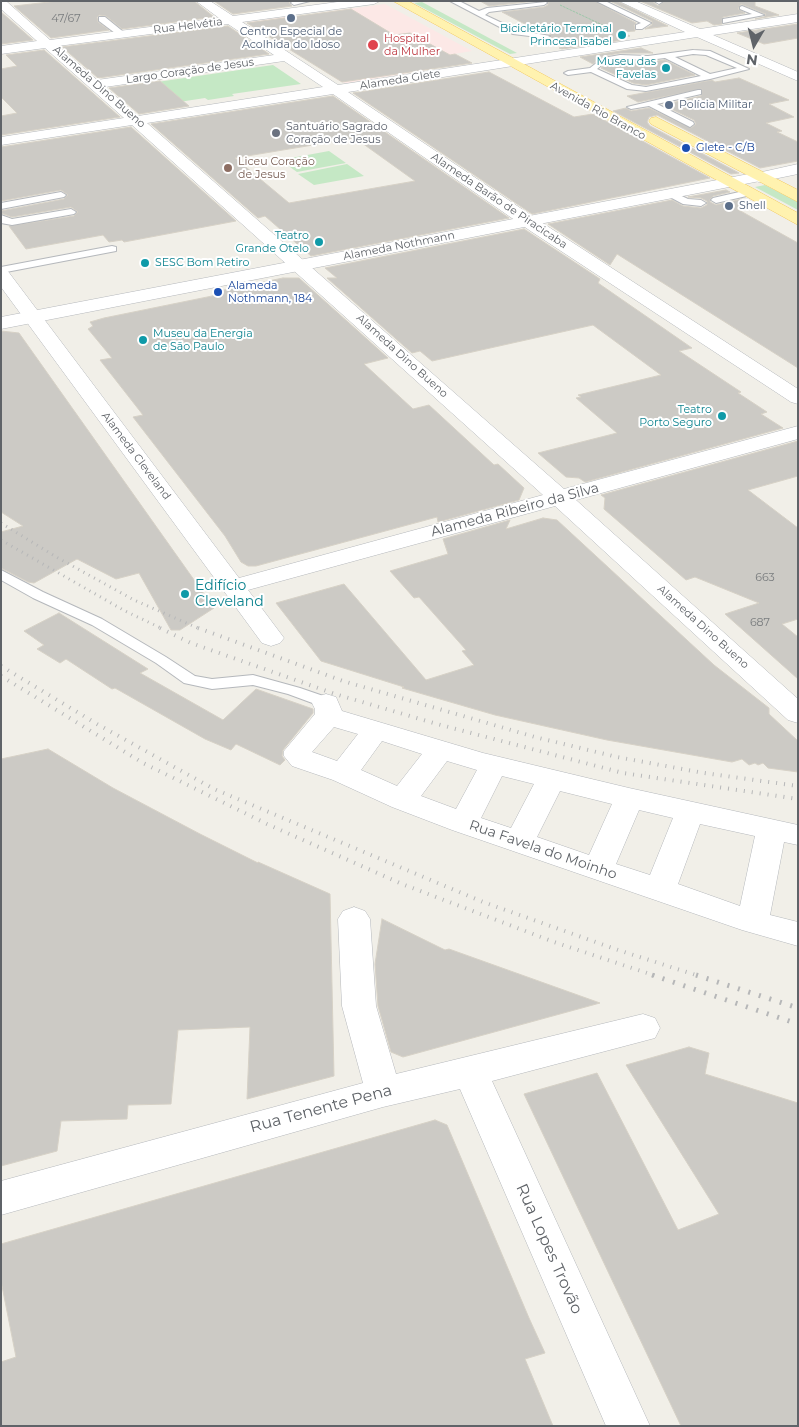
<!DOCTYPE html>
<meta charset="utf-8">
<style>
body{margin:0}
#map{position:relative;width:799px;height:1427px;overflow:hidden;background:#f1efe8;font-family:Montserrat,sans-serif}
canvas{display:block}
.frame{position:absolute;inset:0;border:2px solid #5f6368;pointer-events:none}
.north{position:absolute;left:729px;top:20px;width:50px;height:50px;-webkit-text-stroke:4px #fff;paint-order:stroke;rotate:188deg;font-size:14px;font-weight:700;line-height:20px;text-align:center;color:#5f6368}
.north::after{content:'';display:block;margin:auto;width:18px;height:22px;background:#5f6368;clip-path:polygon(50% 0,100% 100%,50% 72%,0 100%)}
</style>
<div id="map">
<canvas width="799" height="1427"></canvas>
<div class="frame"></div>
<div class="north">N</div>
</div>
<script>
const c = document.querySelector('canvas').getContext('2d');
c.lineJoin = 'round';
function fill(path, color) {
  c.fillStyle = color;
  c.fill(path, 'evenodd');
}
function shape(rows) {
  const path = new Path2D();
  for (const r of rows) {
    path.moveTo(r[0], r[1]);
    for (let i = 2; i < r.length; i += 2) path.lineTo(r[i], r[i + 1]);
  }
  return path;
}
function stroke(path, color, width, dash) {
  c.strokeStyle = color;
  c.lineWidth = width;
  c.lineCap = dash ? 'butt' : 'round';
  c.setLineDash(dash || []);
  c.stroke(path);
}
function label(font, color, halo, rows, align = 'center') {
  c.font = font + ' Montserrat,sans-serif';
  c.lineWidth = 4;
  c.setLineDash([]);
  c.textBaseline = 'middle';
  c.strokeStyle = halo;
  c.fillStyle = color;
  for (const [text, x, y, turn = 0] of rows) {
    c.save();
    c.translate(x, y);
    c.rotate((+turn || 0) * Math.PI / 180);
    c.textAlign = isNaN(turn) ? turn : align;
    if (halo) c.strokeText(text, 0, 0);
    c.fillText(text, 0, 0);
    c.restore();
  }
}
fill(shape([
 [385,4,472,51,424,59,439,68,347,83,341,82,250,22,285,17,313,34,345,29,318,13]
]), '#fce8e6');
fill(shape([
 [422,2,517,53,510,54,414,3],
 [273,65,301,84,232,94,234,96,208,100,205,98,153,106,130,86],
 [329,151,346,163,297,172,280,160],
 [347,164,364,176,314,185,298,174],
 [765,185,798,202,798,210,755,187]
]), '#c5e8c5');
const building = shape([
 [58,1,194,1,214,17,122,29,106,16,99,15,97,17,98,22,109,30,51,38,14,6,58,1],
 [214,1,290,1,289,3,292,6,233,14,214,1],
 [480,1,535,1,489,6,480,1],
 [548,1,594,1,636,23,634,25,635,31,622,32,630,36,619,38,623,40,562,49,559,48,569,46,551,37,550,34,542,33,502,12,544,7,548,5,548,1],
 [610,1,617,1,668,26,645,29,652,25,652,21,610,1],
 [640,1,652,1,658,6,664,1,755,1,755,6,779,15,755,19,764,17,766,14,741,4,738,9,745,13,723,17,722,24,714,25,707,21,692,23,640,1],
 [351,9,394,35,410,33,450,55,455,54,472,63,342,82,247,23,351,9],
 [1,12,33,40,1,44,1,12],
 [798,24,798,38,764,44,737,33,798,24],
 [228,26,269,54,98,78,62,47,228,26],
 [641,48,653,53,620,53,603,56,593,64,580,57,641,48],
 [44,50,120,117,1,135,1,116,17,113,1,97,1,69,17,66,6,55,44,50],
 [665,60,695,75,646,85,633,83,601,68,606,64,620,61,648,62,665,60],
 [489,72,574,117,593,114,710,178,532,214,353,93,489,72],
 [739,78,789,100,769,104,794,117,766,123,782,131,777,132,798,142,798,161,760,168,657,115,649,117,647,122,650,126,739,173,731,174,613,111,626,108,631,111,649,108,691,128,696,124,694,120,663,105,701,96,702,89,638,102,627,96,712,80,715,82,739,78],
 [160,81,189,106,139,114,109,88,160,81],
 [333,96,509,218,311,256,265,216,258,218,151,124,333,96],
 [355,138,415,181,289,203,235,158,355,138],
 [131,127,236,221,124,242,122,240,109,242,103,235,26,249,9,226,74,216,78,212,71,207,12,217,1,213,1,211,64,199,68,195,61,190,1,201,1,147,131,127],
 [726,190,730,192,713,196,710,199,710,202,716,205,742,199,755,206,737,209,798,243,798,368,617,254,610,265,548,224,672,200,683,206,701,208,707,205,707,201,701,198,688,197,726,190],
 [524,229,600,279,598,283,692,348,679,351,741,392,738,393,767,412,761,414,783,428,585,482,579,478,566,477,538,453,617,433,576,398,581,397,578,395,661,375,593,325,432,361,420,351,412,353,327,278,337,278,325,268,524,229],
 [283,278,299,278,388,358,364,364,413,409,429,405,494,465,498,464,524,488,519,500,438,522,437,517,256,566,248,566,241,562,225,536,133,417,143,415,100,360,112,358,88,329,93,326,90,322,104,318,217,295,214,292,283,278],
 [1,331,19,333,214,608,180,630,171,630,139,573,116,579,77,559,34,583,28,582,1,568,1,532,23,526,1,512,1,331],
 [798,441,798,476,748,490,798,528,798,619,782,624,798,637,798,679,725,614,759,603,695,577,686,580,604,509,605,498,601,495,798,441],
 [543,518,557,520,714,665,769,708,769,714,798,741,798,772,768,768,763,763,758,765,755,763,749,765,742,759,732,762,607,740,495,715,402,688,404,687,321,661,276,603,344,584,426,680,474,665,462,651,466,650,419,597,414,598,390,571,448,554,443,539,510,520,506,529,543,518],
 [59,613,148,669,140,673,223,720,256,689,313,709,313,713,283,750,282,756,285,760,280,765,236,744,231,750,205,739,115,688,112,689,66,659,60,663,37,649,44,645,24,631,59,613],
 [48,749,113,788,200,834,258,863,258,862,330,894,334,1076,247,1099,250,1027,178,1030,171,1104,128,1105,127,1119,61,1121,57,1151,1,1166,1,759,48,749],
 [382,919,445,950,449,949,600,1003,403,1057,391,1052,378,1006,375,964,382,919],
 [689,1047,709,1053,705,1074,798,1103,798,1426,681,1426,524,1094,597,1073,678,1230,719,1214,626,1065,689,1047],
 [435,1120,447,1125,529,1318,545,1353,525,1359,553,1426,1,1426,1,1362,16,1357,1,1281,1,1244,435,1120]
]);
fill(building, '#cccac5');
stroke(building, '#d6d1c6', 1);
const service = shape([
 [310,1,294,5,291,3,293,1,310,1],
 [450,1,459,1,479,11,487,8,546,2,547,3,544,5,489,12,485,15,517,30,550,36,546,38,513,34,450,1],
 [596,1,605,1,651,23,642,29,636,29,636,25,641,23,596,1],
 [654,1,662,1,662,2,659,4,654,1],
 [742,6,764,15,723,23,723,19,752,14,740,9,740,7,742,6],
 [99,17,105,17,126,34,119,36,99,21,99,17],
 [693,50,710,51,749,69,710,79,646,91,627,89,591,72,568,75,564,73,568,71,590,68,603,58,620,55,648,56,693,50],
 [693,54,706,55,737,68,710,74,675,57,693,54],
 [665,58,701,76,646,87,632,85,597,69,605,62,620,59,648,60,665,58],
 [698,90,701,90,701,94,657,104,693,122,694,124,690,127,649,106,631,109,627,107,698,90],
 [748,190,751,191,751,195,716,203,711,200,713,198,748,190],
 [671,191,688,199,701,200,706,203,701,206,683,204,668,196,668,192,671,191],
 [61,192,66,195,64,197,1,209,1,203,61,192],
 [71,209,76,212,74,214,12,225,1,223,1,215,12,219,71,209],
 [112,246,116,247,116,251,1,273,1,267,112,246],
 [1,570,43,592,102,619,166,657,195,676,212,679,253,675,300,688,332,699,334,703,332,707,326,708,288,694,253,685,212,689,184,683,156,663,92,625,33,598,1,580,1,570]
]);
const minor = shape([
 [1,1,6,1,50,40,219,18,196,1,210,1,233,16,345,1,380,1,374,4,242,22,338,85,685,32,619,1,635,1,700,29,798,14,798,22,713,35,798,72,798,81,697,37,348,92,544,224,798,389,798,404,791,402,532,232,333,94,147,123,564,489,798,426,798,439,576,500,798,699,798,723,788,720,555,506,248,590,284,638,280,643,271,646,262,643,1,287,1,269,7,270,239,578,543,495,132,125,1,145,1,137,124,118,45,48,1,54,1,46,37,41,1,9,1,1],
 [228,24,274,55,97,80,58,46,228,24],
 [284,61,323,87,138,116,105,87,284,61],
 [798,164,798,174,759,182,753,180,751,177,753,174,798,164],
 [326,694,336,697,342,711,483,753,629,788,798,825,798,845,784,842,770,915,798,922,798,946,742,930,452,830,392,807,333,780,292,766,284,756,284,751,315,714,315,709,312,703,316,697,326,694],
 [334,727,358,734,337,761,312,752,334,727],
 [382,741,422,754,397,786,361,770,382,741],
 [447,761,477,770,456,809,421,796,447,761],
 [502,776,534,784,511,828,481,818,502,776],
 [560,791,612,804,589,855,537,837,560,791],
 [639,810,673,818,650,875,616,864,639,810],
 [700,824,755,836,740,906,678,884,700,824],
 [354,907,365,911,370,919,376,1006,396,1074,643,1014,655,1018,660,1028,655,1038,492,1081,650,1426,606,1426,460,1089,383,1107,1,1215,1,1181,363,1083,342,1006,338,919,343,911,354,907]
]);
const tertiary = shape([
 [759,172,765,174,767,177,765,180,1,329,1,317,759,172]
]);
const primary = shape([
 [393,1,408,1,798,213,798,225,393,1],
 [656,117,798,190,798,202,651,124,649,121,651,118,656,117]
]);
stroke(service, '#b5b8bc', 2);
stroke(minor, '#b5b8bc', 1);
stroke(tertiary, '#b5b8bc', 1);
stroke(primary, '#f2c960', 1);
stroke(shape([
 [560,5,611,29]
]), '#9cc7a9', 1, [2.5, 1]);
fill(service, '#fff');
fill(minor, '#fff');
fill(tertiary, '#fff');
fill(primary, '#fff2af');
stroke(shape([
 [1,523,58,558,134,600,200,629],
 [1,540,125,611,163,629]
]), '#b6b7b8', 3, [1, 5]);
stroke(shape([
 [160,628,191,643,335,694,437,724,623,773,798,799],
 [198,628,343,681,535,737,617,757,704,773,798,786],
 [1,666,97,724,214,789,483,902,618,950,699,976],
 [1,676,143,763,267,824,402,884,554,942,656,976]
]), '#b6b7b8', 4, [1, 7]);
stroke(shape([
 [652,975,798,1024],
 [696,975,798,1008]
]), '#b6b7b8', 5, [2, 9]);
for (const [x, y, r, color] of [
 [291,18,5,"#5c6f8a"],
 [622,35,5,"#0f9aa8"],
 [373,45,6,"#e0444e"],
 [666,68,5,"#0f9aa8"],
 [669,105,5,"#5c6f8a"],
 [276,133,5,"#6b7280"],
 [686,148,5,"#1a4fb4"],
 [228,168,5,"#8d6e63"],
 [729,206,5,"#5c6f8a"],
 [319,242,5,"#0f9aa8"],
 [145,263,5,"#0f9aa8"],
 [218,292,5,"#1a4fb4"],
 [143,340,5,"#0f9aa8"],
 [722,416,5,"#0f9aa8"],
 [185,594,5,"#0f9aa8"]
]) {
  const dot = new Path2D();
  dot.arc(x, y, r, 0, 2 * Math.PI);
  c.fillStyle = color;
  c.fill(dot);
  stroke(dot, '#fff', 2);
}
label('11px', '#7a7d7f', null, [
 ["47/67",66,19],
 ["663",765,578],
 ["687",760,623]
]);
label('11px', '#5f6368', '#fff', [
 ["Rua Helvétia",188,26,-7],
 ["Largo Coração de Jesus",190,71,-8],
 ["Alameda Glete",400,80,-9],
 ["Alameda Dino Bueno",99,87,41],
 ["Avenida Rio Branco",598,111,29],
 ["Alameda Barão de Piracicaba",499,201,34],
 ["Alameda Nothmann",399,246,-11],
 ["Alameda Dino Bueno",402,356,42],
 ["Alameda Cleveland",136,456,53],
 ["Alameda Dino Bueno",703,627,42]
]);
label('11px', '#0d838f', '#fff', [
 ["Bicicletário Terminal",612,29],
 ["Princesa Isabel",612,42],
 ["Museu das",656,62],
 ["Favelas",656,75],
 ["Teatro",309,236],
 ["Grande Otelo",309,249],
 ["SESC Bom Retiro",155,263,"left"],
 ["Museu da Energia",153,334,"left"],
 ["de São Paulo",153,347,"left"],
 ["Teatro",712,410],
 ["Porto Seguro",712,423]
], 'right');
label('11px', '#4e5e75', '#fff', [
 ["Centro Especial de",291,32,"center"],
 ["Acolhida do Idoso",291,45,"center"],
 ["Polícia Militar",679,105],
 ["Shell",739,206]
], 'left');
label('11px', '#be3a42', '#fff', [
 ["Hospital",384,39],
 ["da Mulher",384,52]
], 'left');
label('11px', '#5b616d', '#fff', [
 ["Santuário Sagrado",286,127],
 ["Coração de Jesus",286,140]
], 'left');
label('11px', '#164399', '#fff', [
 ["Glete - C/B",696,148],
 ["Alameda",228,286],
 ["Nothmann, 184",228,299]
], 'left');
label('11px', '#785e54', '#fff', [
 ["Liceu Coração",238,162],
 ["de Jesus",238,175]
], 'left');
label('14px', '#5f6368', '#fff', [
 ["Alameda Ribeiro da Silva",515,510,-15],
 ["Rua Favela do Moinho",543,850,19]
]);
label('14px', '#0d838f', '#fff', [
 ["Edifício",195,586],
 ["Cleveland",195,602]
], 'left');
label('16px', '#5f6368', '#fff', [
 ["Rua Tenente Pena",321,1109,-15],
 ["Rua Lopes Trovão",549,1249,66]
]);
</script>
